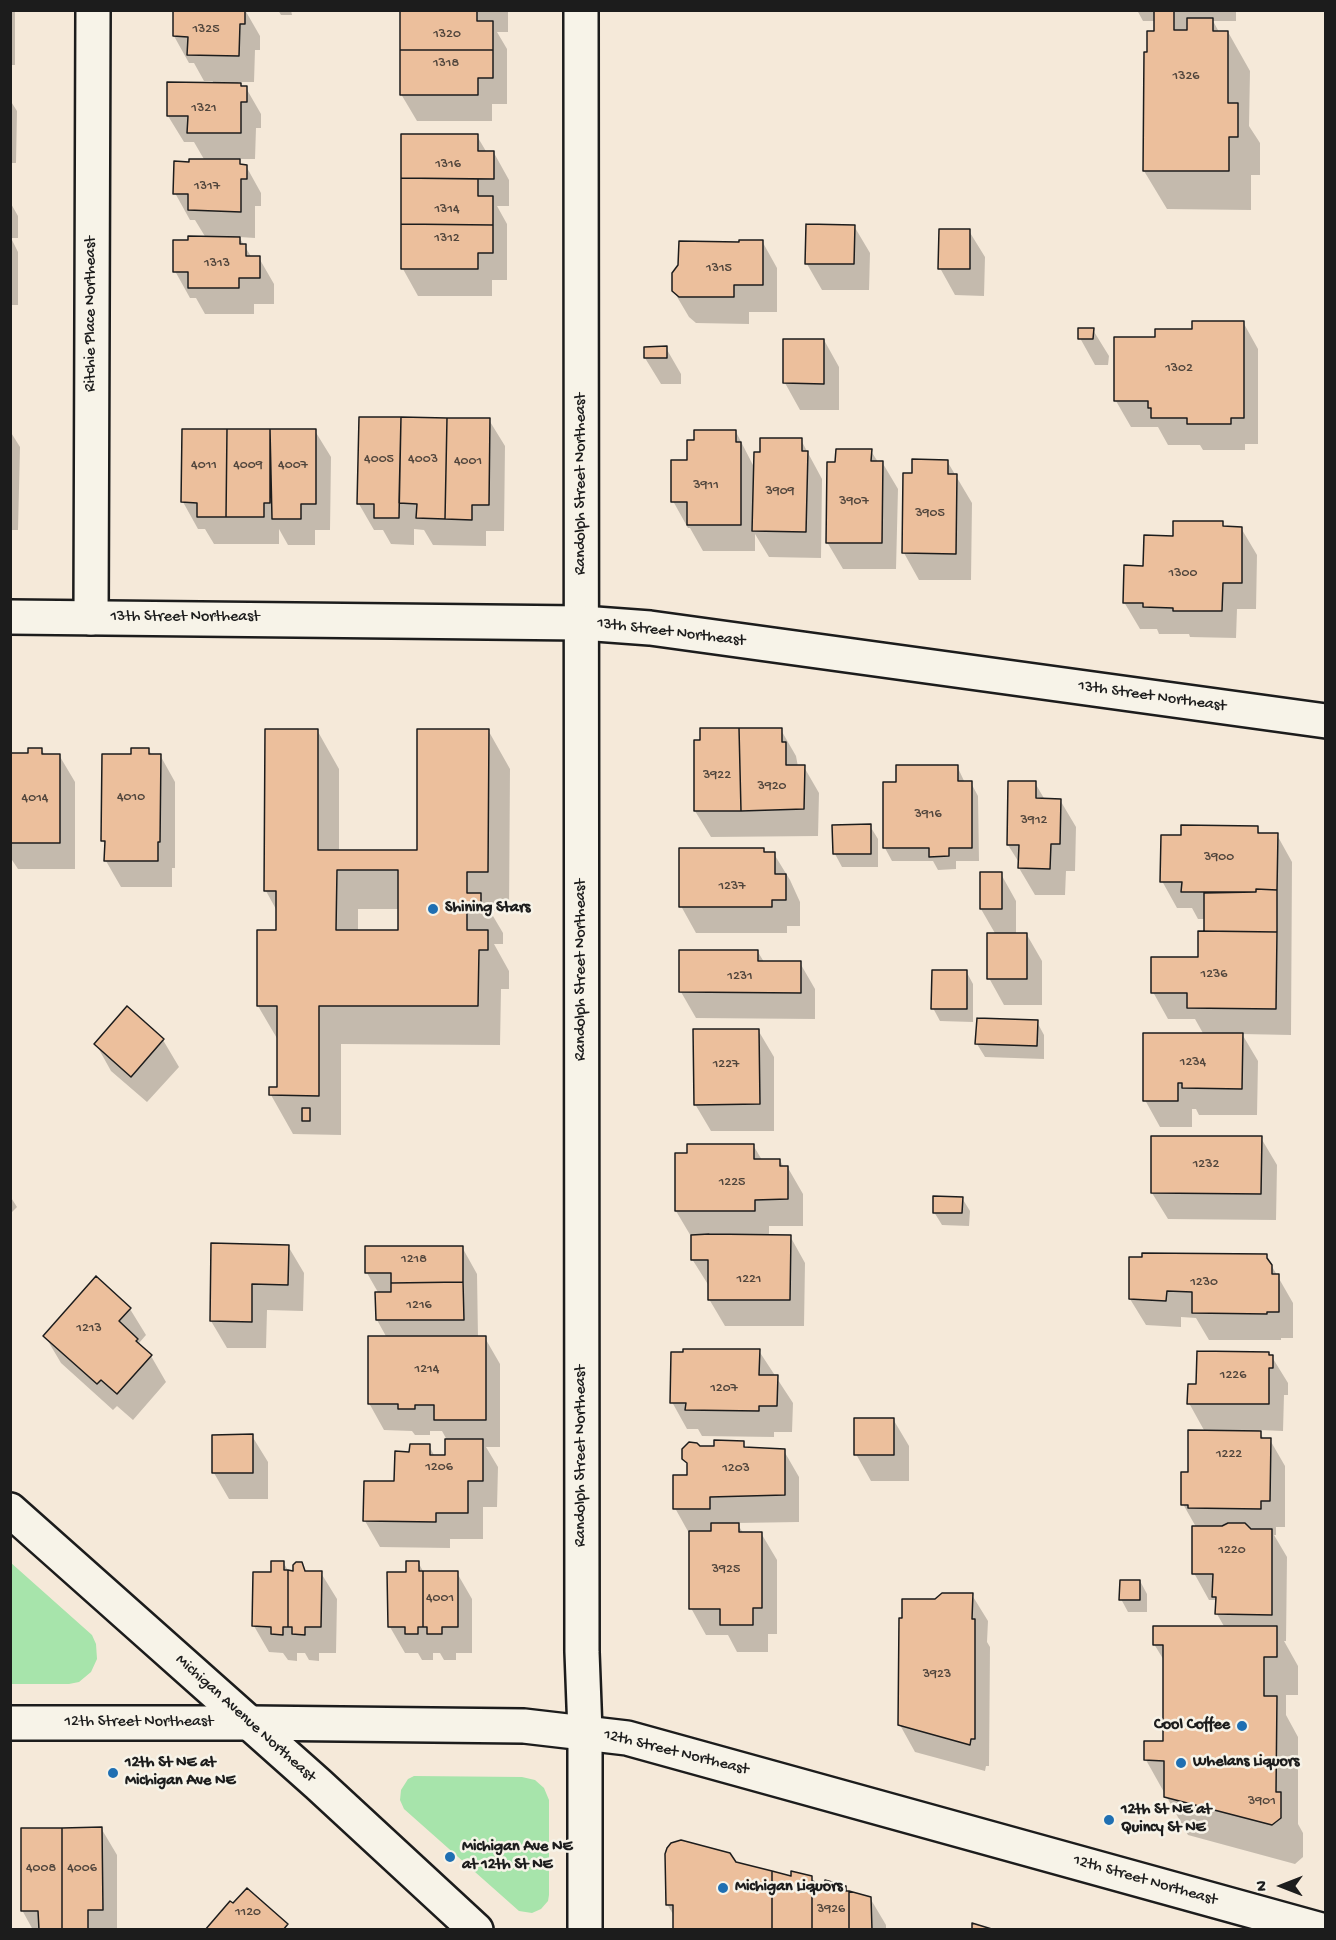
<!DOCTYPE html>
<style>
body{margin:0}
#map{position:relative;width:1336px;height:1940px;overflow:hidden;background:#f5e9d9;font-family:"Gochi Hand",sans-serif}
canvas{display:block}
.frame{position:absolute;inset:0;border:12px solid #1c1c1c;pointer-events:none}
.north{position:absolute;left:1252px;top:1856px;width:60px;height:60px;-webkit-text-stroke:4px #f7f3e8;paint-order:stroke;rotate:270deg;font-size:16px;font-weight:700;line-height:24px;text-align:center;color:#1c1c1c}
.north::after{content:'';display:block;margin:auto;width:21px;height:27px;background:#1c1c1c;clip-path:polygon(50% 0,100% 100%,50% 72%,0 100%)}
</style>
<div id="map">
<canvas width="1336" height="1940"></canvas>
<div class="frame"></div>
<div class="north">N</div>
</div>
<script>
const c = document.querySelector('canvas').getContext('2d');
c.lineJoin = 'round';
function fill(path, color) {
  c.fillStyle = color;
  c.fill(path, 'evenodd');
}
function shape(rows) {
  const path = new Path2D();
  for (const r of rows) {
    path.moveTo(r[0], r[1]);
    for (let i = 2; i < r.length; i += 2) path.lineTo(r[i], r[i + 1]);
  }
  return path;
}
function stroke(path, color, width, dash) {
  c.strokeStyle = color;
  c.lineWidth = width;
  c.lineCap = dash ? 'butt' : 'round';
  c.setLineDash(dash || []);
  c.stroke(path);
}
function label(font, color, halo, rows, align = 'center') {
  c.font = font + ' "Gochi Hand",sans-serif';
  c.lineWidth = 5;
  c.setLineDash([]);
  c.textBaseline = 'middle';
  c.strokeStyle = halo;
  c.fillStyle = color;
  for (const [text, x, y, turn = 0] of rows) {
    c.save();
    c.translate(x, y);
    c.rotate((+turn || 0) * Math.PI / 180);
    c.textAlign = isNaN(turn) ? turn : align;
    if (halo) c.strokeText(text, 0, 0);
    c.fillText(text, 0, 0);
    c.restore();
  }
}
fill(shape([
 [10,1562,92,1635,96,1644,97,1659,91,1672,79,1682,69,1684,11,1684],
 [414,1776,522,1777,535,1780,544,1788,549,1800,549,1895,548,1901,541,1909,532,1913,519,1911,404,1809,400,1800,401,1790,408,1779]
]), '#a7e4ab');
fill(shape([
 [10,10,15,12,15,65,10,65],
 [245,10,260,36,260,50,255,50,254,82,238,82,242,88,246,88,261,114,261,128,256,128,255,159,238,159,242,166,246,166,261,193,261,206,255,206,255,238,239,237,252,258,259,258,274,284,274,304,254,304,254,314,205,314,196,298,190,298,175,271,189,241,206,238,195,220,190,220,175,193,190,163,205,161,194,142,184,142,168,116,212,84,213,81,204,81,194,63,189,63,174,36],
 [278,10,291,10,292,15,281,15],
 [402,10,508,10,508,32,497,32,507,49,507,104,492,104,492,121,417,121,401,94],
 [1137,10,1236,10,1236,21,1213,21,1219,32,1228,32,1250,71,1249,126,1260,143,1260,175,1251,175,1251,210,1167,209,1144,171,1148,53,1156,33,1156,21,1143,21],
 [10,100,17,111,16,163,10,163],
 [403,135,477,136,487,153,494,153,509,180,509,206,497,206,507,224,507,280,492,280,492,296,418,296,403,269],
 [10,202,18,216,18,238,11,238,18,252,18,305,10,305],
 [854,226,870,253,869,290,822,290,807,264],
 [969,231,985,257,984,296,955,295,940,268],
 [762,241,777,268,777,312,749,312,749,324,696,323,689,317,673,290,740,243],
 [1243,322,1258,349,1258,444,1245,444,1245,450,1203,450,1200,445,1168,445,1158,427,1131,427,1116,401,1157,338],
 [1093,330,1109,356,1108,365,1095,365,1080,338],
 [824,340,839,367,839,410,800,410,785,383],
 [666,348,681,374,681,384,661,384,645,358],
 [489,420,505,446,504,531,486,531,486,546,433,545,424,530,414,529,414,545,391,544,383,530,374,530,359,504],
 [10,431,20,447,18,530,10,530],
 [184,431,315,431,331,457,330,530,315,530,315,545,288,545,279,529,279,544,214,544,205,529,198,529,183,502],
 [736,432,755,469,801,440,822,479,821,558,769,557,755,534,755,551,703,551,690,528,688,528,673,501,688,461],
 [871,451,878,462,882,462,898,489,896,569,843,569,827,542,837,463],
 [947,461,972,503,971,580,919,580,904,553,904,474,913,474],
 [1222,523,1224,527,1241,528,1257,555,1256,609,1237,609,1236,638,1190,637,1189,634,1159,634,1157,629,1140,629,1124,602,1145,568,1175,537],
 [317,730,339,769,339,852,419,852,488,730,510,769,509,911,490,911,503,933,503,944,494,944,509,971,509,989,501,989,500,1045,341,1044,341,1135,293,1134,271,1095,278,1089,278,1040,258,1006,277,931,277,911,266,891],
 [358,909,399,909,399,931,358,931],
 [781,730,796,756,798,767,804,767,819,793,818,836,711,837,695,811],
 [41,749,45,755,59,755,75,782,75,869,18,869,10,857,10,754,30,755],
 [148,749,152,755,160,755,175,782,175,868,172,868,172,887,121,887,106,861,106,847,103,841,104,756,132,756],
 [957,766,965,783,971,783,978,796,979,861,956,861,956,869,938,870,933,861,892,861,885,848,898,783],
 [1010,782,1035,783,1045,800,1060,800,1076,827,1075,871,1066,871,1065,895,1035,895,1019,868,1020,864,1008,845],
 [870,826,878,839,878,867,842,867,835,854],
 [1257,828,1261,835,1277,835,1292,862,1291,1035,1242,1034,1258,1061,1257,1115,1199,1115,1196,1109,1192,1109,1192,1127,1160,1127,1145,1100,1204,1035,1195,1019,1168,1019,1153,992,1199,959,1206,932,1206,919,1198,919,1192,908,1177,908,1162,881,1182,836],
 [763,849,765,854,774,854,790,880,800,902,800,926,787,926,787,933,696,933,681,906],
 [1001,874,1016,901,1016,935,1027,935,1042,961,1042,1005,1004,1005,989,978,996,935,981,909],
 [758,952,764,962,800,963,815,989,815,1019,696,1018,681,992],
 [966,971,973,984,973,1022,940,1021,933,1008],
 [127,1009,163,1040,179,1067,147,1102,111,1071,96,1044],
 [1037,1022,1044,1035,1044,1059,985,1057,977,1044],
 [758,1030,774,1057,774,1131,711,1131,695,1104],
 [1261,1138,1277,1165,1276,1220,1168,1219,1152,1193],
 [753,1145,762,1160,780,1160,784,1168,788,1168,803,1194,803,1226,769,1226,769,1237,790,1236,805,1263,804,1326,725,1326,709,1299,709,1286,692,1259,692,1238,676,1211],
 [10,1196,17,1207,10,1214],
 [962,1198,970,1211,969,1226,942,1225,934,1212],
 [288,1246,304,1273,303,1311,267,1310,266,1348,227,1348,211,1321],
 [462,1247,477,1274,478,1338,485,1338,500,1364,500,1447,486,1447,498,1467,497,1507,483,1507,483,1539,450,1539,450,1548,380,1547,365,1521,395,1482,410,1453,429,1446,435,1457,446,1457,447,1440,442,1431,430,1431,430,1435,415,1435,412,1431,384,1430,369,1403,387,1338,377,1320,379,1294,367,1273],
 [1266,1256,1293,1303,1293,1338,1281,1338,1281,1340,1209,1340,1196,1318,1181,1317,1181,1327,1146,1325,1130,1299],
 [130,1309,146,1335,139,1343,151,1356,166,1382,133,1420,117,1406,113,1410,61,1363,45,1336],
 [759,1351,793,1403,792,1432,774,1432,774,1437,702,1436,698,1429,687,1429,672,1402],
 [1270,1357,1272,1357,1288,1383,1288,1395,1284,1395,1283,1431,1259,1430,1264,1440,1270,1440,1285,1466,1285,1527,1276,1527,1276,1535,1274,1535,1287,1557,1286,1641,1284,1641,1298,1666,1298,1695,1286,1695,1286,1715,1298,1737,1298,1824,1303,1833,1303,1857,1295,1864,1188,1835,1146,1760,1165,1742,1165,1662,1154,1644,1225,1628,1217,1614,1217,1603,1216,1600,1209,1600,1194,1573,1196,1527,1183,1504,1190,1473,1205,1432,1189,1403,1198,1386],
 [893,1419,909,1446,909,1481,871,1481,856,1454],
 [252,1436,268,1462,268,1499,229,1499,214,1473],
 [743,1443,746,1448,784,1451,799,1477,799,1522,737,1523,743,1533,761,1533,777,1560,777,1634,768,1634,768,1652,737,1652,728,1635,706,1635,691,1608,690,1535,675,1508,689,1477,689,1467,684,1458,699,1447,715,1447],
 [283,1562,289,1572,294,1573,301,1563,307,1573,321,1573,337,1599,336,1653,319,1653,319,1661,309,1660,305,1653,297,1653,297,1661,288,1660,283,1653,269,1652,254,1626,272,1574],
 [418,1562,424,1573,457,1573,472,1599,472,1653,456,1653,456,1660,444,1660,440,1653,433,1653,433,1660,422,1660,418,1653,405,1653,390,1627,408,1574],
 [1140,1581,1147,1594,1147,1612,1128,1612,1121,1599],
 [972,1595,988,1621,987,1642,990,1647,989,1766,986,1766,985,1771,915,1752,900,1725,936,1601],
 [101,1828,117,1855,117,1930,33,1930,22,1910],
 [735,1863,792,1878,811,1877,815,1884,827,1887,845,1887,848,1893,870,1898,886,1925,886,1930,674,1930,674,1916,667,1904]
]), '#0003');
const building = shape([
 [173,10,245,10,245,24,240,24,239,56,187,55,188,37,173,36,173,10],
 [400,10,477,10,477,21,493,21,493,50,400,50,400,10],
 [1154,10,1174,10,1174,30,1187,30,1187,18,1213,18,1213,31,1228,31,1228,103,1238,103,1238,137,1229,137,1229,171,1143,171,1144,52,1147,52,1147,31,1154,31,1154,10],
 [400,50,493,50,493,78,478,78,478,95,400,95,400,50],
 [167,82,241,83,241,86,247,86,247,102,241,102,241,133,187,133,188,116,167,116,167,82],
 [401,134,478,134,478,151,494,151,494,179,401,178,401,134],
 [189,159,240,159,240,164,247,165,247,179,241,179,241,212,188,210,188,194,173,194,174,161,189,162,189,159],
 [401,178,478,179,478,196,493,196,493,225,401,224,401,178],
 [401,224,493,225,493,253,478,253,478,269,401,269,401,224],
 [806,224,855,225,854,264,805,264,806,224],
 [939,229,970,229,970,269,938,269,939,229],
 [188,236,240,237,240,244,246,244,246,256,260,256,260,278,239,278,239,288,188,288,188,272,173,272,173,240,188,240,188,236],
 [739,240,763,240,763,285,734,285,734,297,679,297,672,291,672,273,678,265,679,241,739,242,739,240],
 [1192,321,1244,321,1244,418,1231,418,1231,424,1187,424,1187,418,1151,418,1151,408,1148,408,1148,401,1114,401,1114,337,1155,337,1155,329,1192,329,1192,321],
 [1078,328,1094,328,1093,339,1078,339,1078,328],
 [783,339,824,339,824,384,783,383,783,339],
 [667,346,667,358,644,358,644,347,667,346],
 [359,417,401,417,399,518,374,518,374,504,357,504,359,417],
 [401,417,447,418,445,519,416,518,417,504,399,503,401,417],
 [447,418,490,418,489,505,472,505,472,520,445,519,447,418],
 [182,429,227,429,226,517,197,517,197,503,181,502,182,429],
 [227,429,270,429,270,503,264,503,264,517,226,517,227,429],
 [270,429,316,429,316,504,301,504,301,519,272,519,270,429],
 [694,430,736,430,736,442,741,442,741,525,687,525,687,502,671,502,671,460,687,460,687,440,694,440,694,430],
 [760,438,802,438,802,451,808,451,806,532,752,531,754,452,760,452,760,438],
 [836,449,872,449,871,461,883,461,882,543,826,543,827,462,835,462,836,449],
 [912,459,948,460,948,474,957,474,956,554,902,553,903,473,912,473,912,459],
 [1173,521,1223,521,1223,526,1242,527,1242,583,1223,583,1222,611,1173,611,1173,608,1143,607,1143,603,1123,603,1124,565,1143,566,1144,535,1173,536,1173,521],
 [700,728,739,728,741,811,694,811,694,740,700,740,700,728],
 [739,728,782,728,782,742,786,742,786,765,805,765,804,809,741,811,739,728],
 [265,729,318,729,318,850,417,850,417,729,489,729,488,872,467,872,467,893,481,893,481,906,467,906,467,930,488,930,488,950,479,950,478,1006,319,1006,319,1096,269,1095,269,1087,277,1087,277,1006,257,1006,257,930,276,930,276,891,264,891,265,729],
 [337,870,398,870,398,930,336,930,337,870],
 [28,748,42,748,42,754,60,754,60,843,10,843,10,753,28,753,28,748],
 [131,748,149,748,149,754,161,754,160,842,158,842,158,861,104,861,105,841,101,841,102,754,131,754,131,748],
 [896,765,958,765,958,781,972,781,972,848,949,848,949,856,929,857,929,848,883,848,883,782,896,782,896,765],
 [1008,781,1036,781,1036,798,1061,799,1060,844,1051,844,1050,869,1018,868,1019,845,1007,845,1008,781],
 [871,824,871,854,833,854,832,825,871,824],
 [1181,825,1258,826,1258,833,1278,833,1277,890,1256,889,1256,892,1181,892,1182,882,1160,882,1161,835,1181,835,1181,825],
 [679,848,764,848,764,852,775,852,775,874,786,874,786,900,772,900,772,907,679,907,679,848],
 [980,872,1002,872,1002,909,980,909,980,872],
 [1256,889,1277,890,1277,932,1204,931,1204,893,1256,892,1256,889],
 [1198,931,1277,932,1276,1009,1187,1008,1187,993,1151,993,1151,957,1198,957,1198,931],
 [987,933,1027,933,1027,979,987,979,987,933],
 [679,950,758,950,758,961,801,961,801,993,679,992,679,950],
 [932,970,967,970,967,1009,931,1009,932,970],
 [127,1006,164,1039,131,1077,94,1044,127,1006],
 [977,1018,1038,1020,1037,1046,975,1044,977,1018],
 [693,1029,759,1029,760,1104,694,1105,693,1029],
 [1143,1033,1243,1033,1242,1089,1182,1088,1182,1083,1178,1083,1178,1101,1143,1101,1143,1033],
 [302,1108,310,1108,310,1121,302,1121,302,1108],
 [1151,1136,1262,1136,1261,1194,1151,1193,1151,1136],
 [687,1144,754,1144,754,1159,780,1159,780,1166,788,1166,788,1199,755,1200,755,1211,675,1211,675,1153,687,1153,687,1144],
 [933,1196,963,1197,962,1213,933,1213,933,1196],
 [709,1234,791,1235,790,1300,708,1300,708,1260,691,1260,691,1235,709,1234],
 [211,1243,289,1245,288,1285,252,1284,252,1322,210,1321,211,1243],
 [365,1246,463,1246,463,1282,391,1283,391,1273,365,1273,365,1246],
 [1142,1253,1267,1254,1267,1258,1272,1265,1272,1274,1279,1274,1279,1312,1267,1312,1267,1314,1192,1313,1192,1292,1167,1291,1166,1301,1129,1299,1129,1257,1142,1257,1142,1253],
 [96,1276,131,1308,119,1321,138,1339,136,1341,152,1355,117,1394,101,1380,97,1384,43,1336,96,1276],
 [463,1282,464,1320,376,1320,375,1292,391,1292,391,1283,463,1282],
 [368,1336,486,1336,486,1420,434,1420,434,1405,415,1405,415,1409,398,1409,398,1404,368,1404,368,1336],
 [683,1349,760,1349,759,1375,778,1375,777,1406,759,1406,759,1411,685,1410,686,1403,670,1403,671,1352,683,1352,683,1349],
 [1197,1351,1269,1352,1269,1355,1273,1355,1273,1368,1269,1368,1269,1404,1187,1404,1188,1384,1196,1384,1197,1351],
 [854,1418,894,1418,894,1455,854,1455,854,1418],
 [1188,1430,1261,1431,1261,1438,1271,1438,1270,1501,1261,1501,1261,1509,1188,1508,1188,1505,1181,1505,1181,1472,1188,1472,1188,1430],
 [253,1434,253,1473,212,1473,212,1435,253,1434],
 [445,1439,483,1439,483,1481,468,1481,468,1513,436,1513,436,1522,363,1521,364,1481,394,1481,395,1451,409,1452,410,1444,430,1444,430,1455,445,1455,445,1439],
 [714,1440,744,1441,744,1447,785,1449,785,1495,710,1497,710,1509,673,1509,673,1475,687,1475,687,1463,682,1459,682,1449,689,1442,697,1443,700,1446,714,1446,714,1440],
 [711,1523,739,1523,739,1532,762,1532,762,1608,753,1608,753,1625,720,1625,720,1609,689,1609,689,1531,711,1531,711,1523],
 [1228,1523,1245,1523,1251,1529,1272,1529,1272,1615,1215,1614,1216,1597,1212,1597,1213,1574,1192,1574,1192,1526,1222,1526,1228,1523],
 [271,1561,284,1561,284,1570,288,1570,288,1627,283,1627,283,1635,271,1634,271,1627,252,1626,253,1572,271,1572,271,1561],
 [406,1561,419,1561,419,1571,423,1571,423,1627,418,1627,418,1634,405,1634,405,1627,388,1627,387,1572,406,1572,406,1561],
 [296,1562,302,1562,305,1571,322,1571,321,1627,305,1627,305,1635,292,1634,292,1627,288,1627,288,1570,293,1571,293,1565,296,1562],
 [423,1571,458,1571,458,1627,442,1627,442,1634,427,1634,427,1627,423,1627,423,1571],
 [1120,1580,1140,1580,1140,1600,1119,1600,1120,1580],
 [942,1593,973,1593,972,1619,975,1619,975,1739,971,1739,970,1745,898,1725,899,1618,902,1618,902,1599,935,1599,942,1593],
 [1153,1626,1277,1626,1277,1657,1264,1657,1264,1696,1277,1696,1276,1792,1281,1792,1281,1818,1272,1825,1164,1797,1164,1761,1144,1760,1144,1741,1163,1741,1163,1645,1153,1645,1153,1626],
 [102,1827,103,1910,88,1910,88,1929,62,1930,62,1828,102,1827],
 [21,1828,62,1828,62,1930,39,1930,38,1911,21,1911,21,1828],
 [681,1840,730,1853,736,1862,772,1871,772,1930,673,1930,673,1905,666,1905,665,1854,667,1848,671,1843,681,1840],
 [772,1871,791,1876,791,1871,812,1876,812,1930,772,1930,772,1871],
 [825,1880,846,1886,846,1891,849,1891,849,1930,812,1930,812,1881,825,1885,825,1880],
 [247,1888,288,1924,283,1930,205,1930,230,1901,233,1903,247,1888],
 [849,1891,871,1897,872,1930,849,1930,849,1891],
 [972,1923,995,1930,972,1930,972,1923]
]);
fill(building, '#ecbf9c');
stroke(building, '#1c1c1c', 1.5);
const minor = shape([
 [581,10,582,1652,585,1732,585,1930],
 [91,618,93,10],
 [10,1723,250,1723]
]);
const tertiary = shape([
 [10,617,582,623,650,628,1326,721],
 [250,1723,524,1726,627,1738,1321,1930]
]);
const primary = shape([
 [10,1510,318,1784,476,1930]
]);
stroke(minor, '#1c1c1c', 38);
stroke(tertiary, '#1c1c1c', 38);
stroke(primary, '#1c1c1c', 38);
stroke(minor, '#f7f3e8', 33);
stroke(tertiary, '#f7f3e8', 33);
stroke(primary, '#f7f3e8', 33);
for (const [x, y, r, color] of [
 [433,909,6,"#1f6fb2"],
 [1242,1726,6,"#1f6fb2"],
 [1181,1763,6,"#1f6fb2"],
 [113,1773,6,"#1f6fb2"],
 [1109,1820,6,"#1f6fb2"],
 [450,1857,6,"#1f6fb2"],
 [723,1888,6,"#1f6fb2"]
]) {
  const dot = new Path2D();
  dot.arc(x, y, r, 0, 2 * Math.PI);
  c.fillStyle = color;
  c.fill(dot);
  stroke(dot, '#f7f3e8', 2);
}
label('14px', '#50453c', null, [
 ["1325",206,30],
 ["1320",447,35],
 ["1318",446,64],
 ["1326",1186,77],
 ["1321",204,109],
 ["1316",448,165],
 ["1317",207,187],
 ["1314",447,210],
 ["1312",447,239],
 ["1313",217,264],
 ["1315",719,269],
 ["1302",1179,369],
 ["4005",379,460],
 ["4003",423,460],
 ["4001",468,462],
 ["4011",204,466],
 ["4009",248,466],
 ["4007",293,466],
 ["3911",706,486],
 ["3909",780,492],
 ["3907",854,502],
 ["3905",930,514],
 ["1300",1183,574],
 ["3922",717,776],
 ["3920",772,787],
 ["4010",131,798],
 ["4014",35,799],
 ["3916",928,815],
 ["3912",1034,821],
 ["3900",1219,858],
 ["1237",732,887],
 ["1236",1214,975],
 ["1231",740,977],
 ["1234",1193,1063],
 ["1227",726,1065],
 ["1232",1206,1165],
 ["1225",732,1183],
 ["1218",414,1260],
 ["1221",749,1280],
 ["1230",1204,1283],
 ["1216",419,1306],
 ["1213",89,1329],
 ["1214",427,1370],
 ["1226",1233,1376],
 ["1207",724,1389],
 ["1222",1229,1455],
 ["1206",439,1468],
 ["1203",736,1469],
 ["1220",1232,1551],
 ["3925",726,1570],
 ["4001",440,1599],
 ["3923",937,1675],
 ["3901",1262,1802],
 ["4008",41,1869],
 ["4006",82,1869],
 ["3926",831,1910],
 ["1120",248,1913]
]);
label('16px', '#1c1c1c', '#f7f3e8', [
 ["Ritchie Place Northeast",92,314,-90],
 ["Randolph Street Northeast",582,484,-90],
 ["13th Street Northeast",185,618],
 ["13th Street Northeast",671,633,7],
 ["13th Street Northeast",1152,697,8],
 ["Randolph Street Northeast",582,970,-90],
 ["Randolph Street Northeast",582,1456,-90],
 ["Michigan Avenue Northeast",245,1719,42],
 ["12th Street Northeast",139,1723],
 ["12th Street Northeast",676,1753,14],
 ["12th Street Northeast",1145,1881,16]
]);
label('bold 16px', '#1c1c1c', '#f7f3e8', [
 ["Shining Stars",445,909],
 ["Cool Coffee",1230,1726,"right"],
 ["Whelans Liquors",1193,1763],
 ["12th St NE at",125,1764],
 ["Michigan Ave NE",125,1782],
 ["12th St NE at",1121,1811],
 ["Quincy St NE",1121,1829],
 ["Michigan Ave NE",462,1848],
 ["at 12th St NE",462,1866],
 ["Michigan Liquors",735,1888]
], 'left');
</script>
